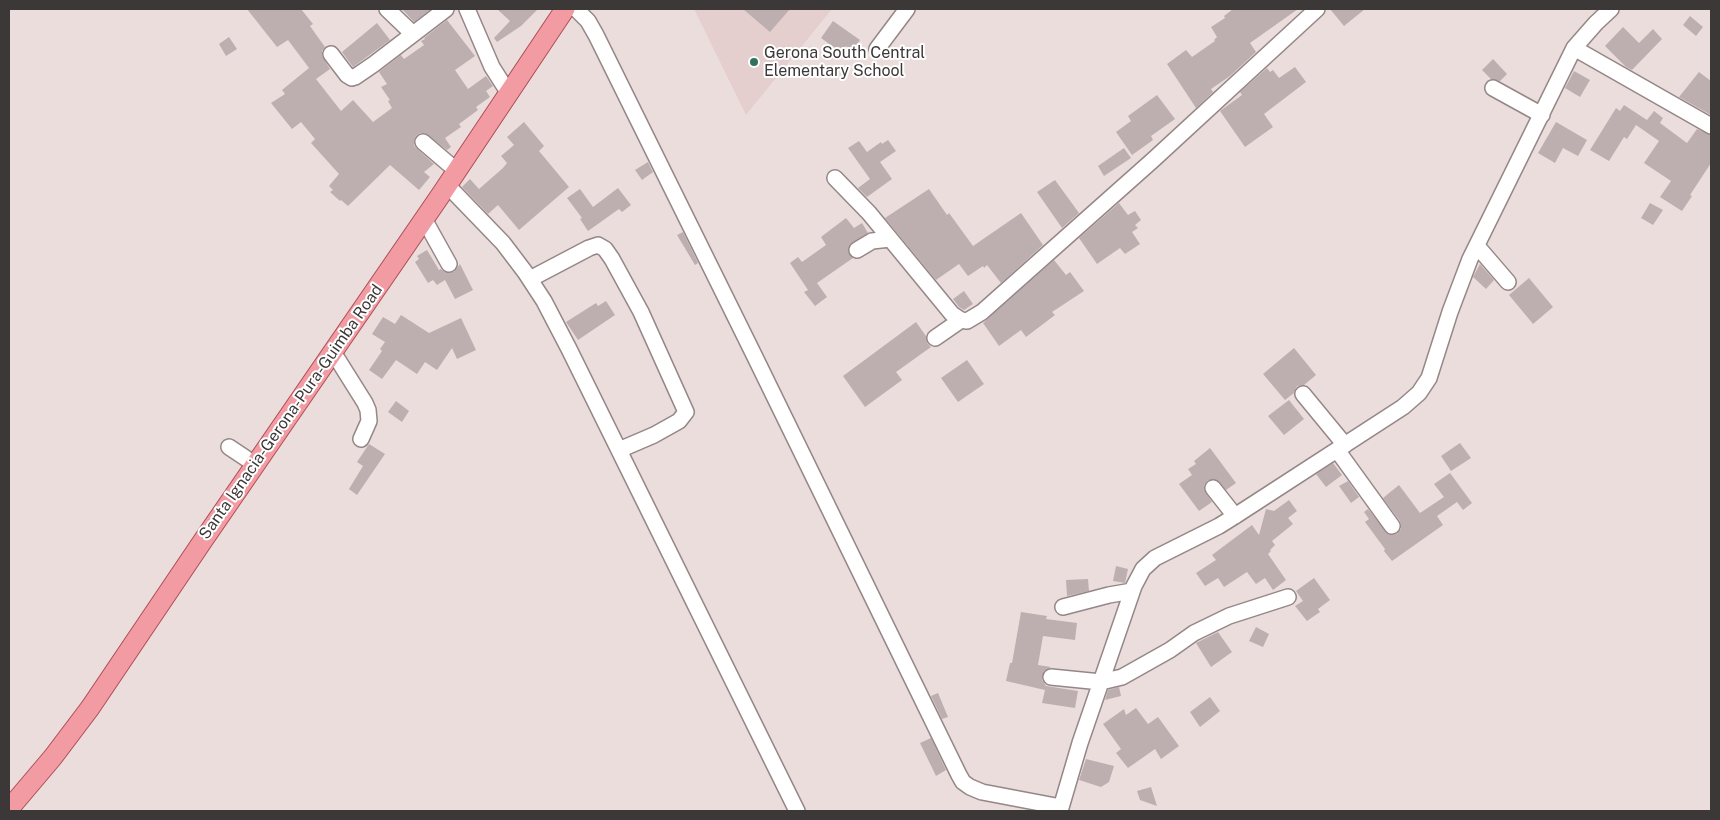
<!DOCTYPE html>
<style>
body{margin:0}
#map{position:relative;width:1720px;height:820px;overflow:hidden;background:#ecdddd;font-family:"Public Sans",sans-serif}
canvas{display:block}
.frame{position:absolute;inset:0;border:10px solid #3d3838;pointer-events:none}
</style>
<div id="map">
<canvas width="1720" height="820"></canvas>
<div class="frame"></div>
</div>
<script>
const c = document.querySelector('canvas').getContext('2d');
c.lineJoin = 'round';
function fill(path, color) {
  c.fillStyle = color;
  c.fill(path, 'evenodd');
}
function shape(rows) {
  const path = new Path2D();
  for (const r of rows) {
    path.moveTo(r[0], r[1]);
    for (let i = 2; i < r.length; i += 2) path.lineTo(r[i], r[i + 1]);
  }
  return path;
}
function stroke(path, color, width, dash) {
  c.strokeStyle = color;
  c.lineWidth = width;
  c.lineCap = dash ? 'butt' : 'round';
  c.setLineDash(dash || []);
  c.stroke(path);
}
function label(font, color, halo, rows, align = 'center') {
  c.font = font + ' "Public Sans",sans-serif';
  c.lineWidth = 4;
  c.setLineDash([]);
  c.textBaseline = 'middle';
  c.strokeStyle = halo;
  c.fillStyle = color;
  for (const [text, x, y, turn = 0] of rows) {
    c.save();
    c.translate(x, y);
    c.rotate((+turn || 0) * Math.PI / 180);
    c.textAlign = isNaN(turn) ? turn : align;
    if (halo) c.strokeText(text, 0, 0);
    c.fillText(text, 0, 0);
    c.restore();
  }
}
fill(shape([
 [694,9,832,9,746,115]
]), '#e5cece');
fill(shape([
 [247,9,301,9,313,24,310,26,325,47,322,51,322,56,330,69,316,79,341,111,353,100,373,122,392,108,388,101,390,100,381,87,387,84,379,72,401,55,404,59,424,45,421,41,425,39,424,38,447,20,475,56,455,70,468,89,486,76,493,86,486,91,490,97,476,107,478,110,459,124,461,127,445,138,451,147,447,150,425,133,420,133,416,136,414,141,414,146,434,164,424,172,430,177,419,190,390,165,348,206,341,200,340,201,330,192,333,190,329,186,339,174,311,143,315,139,301,122,292,129,271,103,285,94,282,90,309,68,288,40,277,47],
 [402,9,431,9,414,22],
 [497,9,538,9,521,26,497,42,494,38,510,21],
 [743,9,790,9,770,32],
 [1233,9,1298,9,1250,43,1256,52,1230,76,1211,89,1213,92,1196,108,1167,64,1186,50,1192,57,1215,41,1214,40,1217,37,1211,27,1225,18,1224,16],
 [1330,9,1365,9,1344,26],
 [1690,16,1703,27,1696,36,1683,25],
 [833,21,860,40,852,51,846,46,842,53,821,38],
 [377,23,390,40,353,67,342,52],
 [1623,27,1639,43,1653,29,1662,39,1632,70,1626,67,1605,46],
 [229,37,237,49,226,56,219,44],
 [1493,59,1507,74,1500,81,1491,79,1482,70],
 [1295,67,1306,82,1264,114,1273,127,1245,147,1220,111,1242,95,1240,92,1267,68,1270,72,1273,70,1279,78],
 [1574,71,1590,80,1580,97,1565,88],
 [1699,72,1711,81,1711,115,1679,97],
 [1157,95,1175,119,1151,136,1153,140,1132,155,1116,132,1131,121,1128,116],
 [1624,105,1647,120,1654,111,1663,118,1660,123,1687,143,1697,129,1711,135,1711,163,1690,195,1692,196,1682,211,1660,197,1671,181,1644,163,1659,141,1636,125,1627,139,1624,137,1609,161,1590,150,1616,108,1620,111],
 [524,122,544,146,539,151,569,187,519,230,498,205,488,214,462,187,470,179,479,189,503,168,507,163,501,156,514,145,507,137],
 [1556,122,1587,140,1578,156,1563,148,1555,163,1538,153],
 [888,140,896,151,880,162,892,179,867,197,858,188,870,179,848,148,859,141,867,152,881,142,882,144],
 [1124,148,1131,158,1104,176,1098,166],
 [648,162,653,172,642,180,635,170],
 [1055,180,1079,213,1062,228,1037,192],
 [618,188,631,205,622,212,619,209,588,231,580,219,582,218,567,198,580,189,593,207],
 [929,189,947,215,949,213,973,246,1021,213,1043,245,1001,283,987,265,984,268,983,266,968,276,959,264,936,280,885,218],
 [1119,203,1128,215,1135,211,1141,220,1135,225,1138,228,1132,232,1140,244,1125,254,1120,248,1097,264,1079,238],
 [1650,203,1663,210,1653,225,1641,218],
 [846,218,854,228,862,223,868,233,849,245,848,251,853,258,817,283,827,297,815,306,804,292,808,290,790,263,798,257,802,262,826,245,821,237],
 [683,232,698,263,695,265,677,235],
 [427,250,439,270,441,269,445,272,454,272,460,264,473,290,455,299,445,280,437,285,433,280,428,283,415,262,419,259,417,256],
 [1054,260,1066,275,1070,272,1084,291,1052,312,1055,315,1026,337,1021,330,999,346,983,323],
 [1480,264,1494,280,1486,289,1473,277],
 [1529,278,1553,307,1533,324,1509,295],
 [964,291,973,304,964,310,959,307,953,299],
 [606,301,615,315,578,340,566,322,596,303,598,306],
 [401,315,429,333,461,318,476,350,457,359,452,348,437,370,425,362,417,374,396,360,382,379,369,370,382,351,380,349,385,342,372,334,383,317,395,324],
 [916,322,926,336,927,343,931,347,896,372,902,380,865,407,843,376],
 [1294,348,1316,375,1304,385,1297,386,1294,393,1285,400,1263,374],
 [967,360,984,384,958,402,941,378],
 [1289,400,1304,419,1284,435,1268,416],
 [396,401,409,411,402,422,388,412],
 [1460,443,1471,458,1451,471,1441,456],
 [369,444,385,454,357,495,349,489,363,466,357,462],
 [1210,448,1236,483,1226,490,1217,480,1208,480,1204,485,1204,490,1212,502,1199,511,1179,484,1192,475,1188,469,1196,464,1194,461],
 [1333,463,1342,475,1326,487,1316,474],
 [1450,473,1472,503,1463,510,1457,502,1437,516,1443,525,1392,561,1384,551,1385,549,1365,522,1369,519,1364,512,1368,509,1388,534,1392,535,1397,534,1401,529,1400,521,1383,498,1399,485,1420,513,1444,497,1434,484],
 [1348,481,1359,497,1351,503,1339,486],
 [1289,500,1297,511,1288,518,1293,524,1272,541,1275,545,1270,550,1271,551,1268,554,1286,580,1273,590,1265,578,1256,584,1247,572,1224,587,1218,578,1205,586,1196,573,1216,560,1212,555,1252,525,1259,535,1266,509,1274,511],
 [1116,566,1128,569,1125,583,1113,581],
 [1314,578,1330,600,1318,609,1320,612,1307,621,1295,606,1303,601,1296,591],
 [1088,579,1089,591,1067,596,1066,580],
 [1021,612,1047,616,1046,619,1077,623,1075,640,1043,636,1038,665,1051,667,1044,671,1042,676,1042,680,1046,686,1078,691,1075,708,1042,703,1045,690,1006,681,1010,663,1012,663],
 [1256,627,1269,634,1263,647,1249,641],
 [1218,632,1232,652,1211,667,1196,643],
 [1119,687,1121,696,1105,700,1108,690],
 [938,693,948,717,942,719,931,696],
 [1210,697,1220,711,1200,727,1190,712],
 [1136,708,1148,724,1158,717,1179,746,1161,759,1155,749,1128,768,1116,753,1121,749,1103,724,1124,709,1126,715],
 [931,738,946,770,936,776,920,743],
 [1086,759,1114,766,1109,782,1101,787,1079,780],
 [1151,787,1157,806,1140,800,1137,791]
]), '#bdafaf');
const minor = shape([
 [387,9,413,34],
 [467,9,492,67,508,92],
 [576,9,588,21,596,35,754,355,959,775,963,782,970,787,982,792,1061,807],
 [1574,48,1711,126],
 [877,49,907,9],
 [331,54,347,75,352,78,355,77,374,64,446,9],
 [1493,88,1542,115],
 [423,142,457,171],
 [835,178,869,213,952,314,961,320,967,321,982,312,1153,160,1317,9],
 [447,185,503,243,525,272,544,301,569,349,797,811],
 [424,219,449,264],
 [1477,246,1508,282],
 [857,250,872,241,890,239],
 [530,279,589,248,598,245,605,249,612,259,641,312,686,412,679,421,654,435,619,450],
 [935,338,961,320],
 [333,352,365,403,368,410,369,421,361,439],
 [1303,394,1345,445],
 [229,447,256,465],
 [1337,450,1392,526],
 [1213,488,1235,516],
 [1063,607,1109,595,1132,591],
 [1051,677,1101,682,1122,677,1170,650,1194,633,1229,616,1288,597],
 [1060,811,1080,743,1134,586,1143,569,1155,558,1219,526,1235,516,1403,407,1419,393,1429,378,1450,312,1470,259,1574,48,1596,23,1611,9]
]);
const major = shape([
 [9,809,53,757,90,708,202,542,440,196,565,9]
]);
stroke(minor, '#958787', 18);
stroke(major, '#ad4d55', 21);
stroke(minor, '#fff', 15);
stroke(major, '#f29ba3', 19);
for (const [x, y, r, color] of [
 [754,62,5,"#34705b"]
]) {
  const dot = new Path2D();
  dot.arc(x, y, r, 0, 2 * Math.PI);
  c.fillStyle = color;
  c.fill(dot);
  stroke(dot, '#fff', 2);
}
label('16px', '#3d3838', '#fff', [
 ["Gerona South Central",764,53],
 ["Elementary School",764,71]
], 'left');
label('16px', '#3d3838', '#fff', [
 ["Santa Ignacia-Gerona-Pura-Guimba Road",291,412,-55]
]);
</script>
